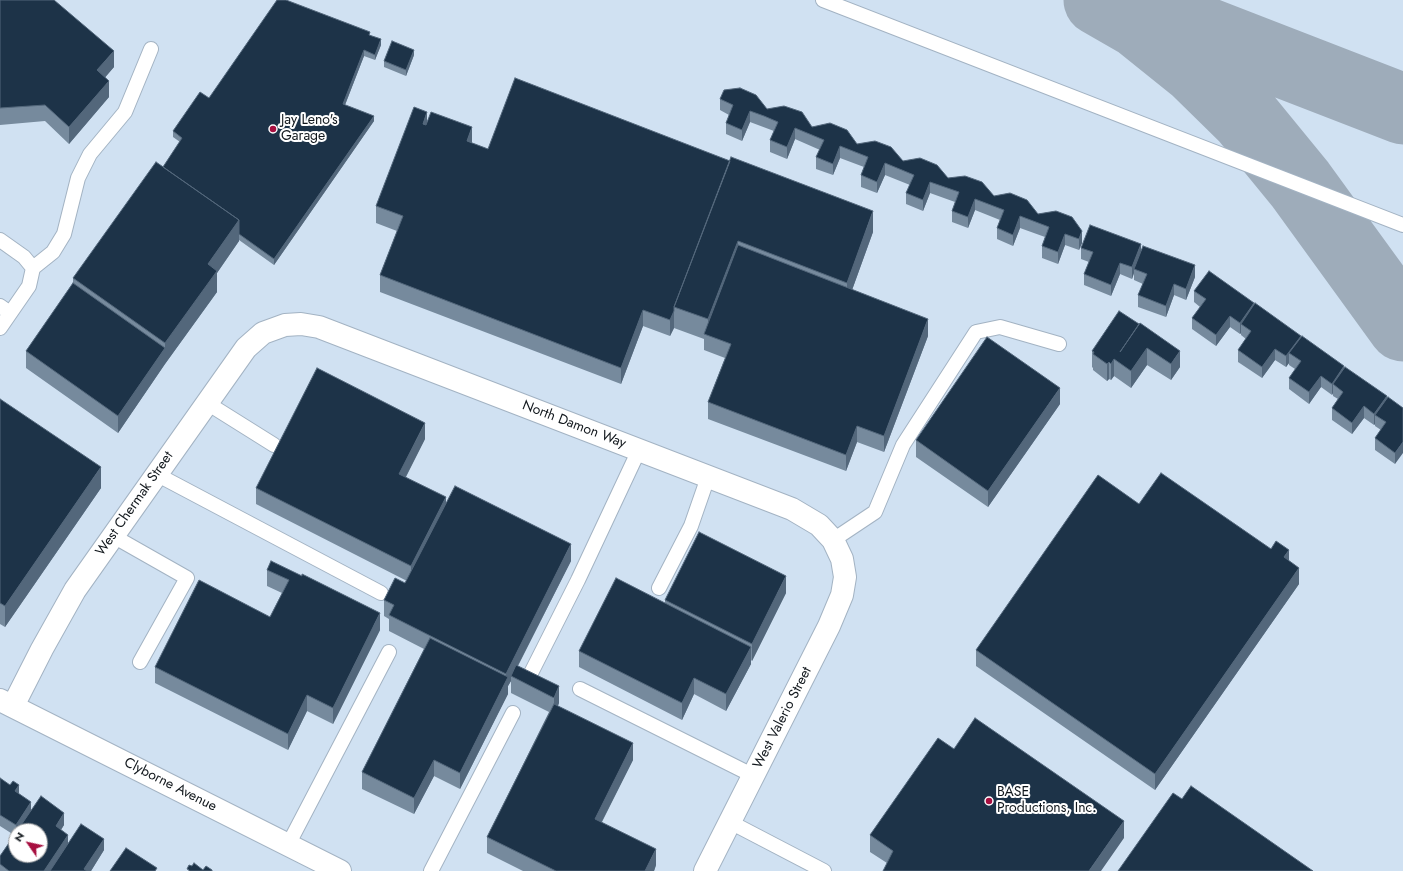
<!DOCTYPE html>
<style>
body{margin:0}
#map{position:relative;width:1403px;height:871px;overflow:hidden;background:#d0e1f2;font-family:Jost,sans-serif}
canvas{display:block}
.north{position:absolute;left:8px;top:823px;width:40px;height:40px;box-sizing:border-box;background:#fff;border:1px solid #a0a2a4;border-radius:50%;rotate:304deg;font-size:11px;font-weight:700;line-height:16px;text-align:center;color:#11171c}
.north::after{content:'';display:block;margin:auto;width:14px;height:18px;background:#a70f40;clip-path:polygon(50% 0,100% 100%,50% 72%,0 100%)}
</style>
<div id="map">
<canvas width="1403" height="871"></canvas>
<div class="north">N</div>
</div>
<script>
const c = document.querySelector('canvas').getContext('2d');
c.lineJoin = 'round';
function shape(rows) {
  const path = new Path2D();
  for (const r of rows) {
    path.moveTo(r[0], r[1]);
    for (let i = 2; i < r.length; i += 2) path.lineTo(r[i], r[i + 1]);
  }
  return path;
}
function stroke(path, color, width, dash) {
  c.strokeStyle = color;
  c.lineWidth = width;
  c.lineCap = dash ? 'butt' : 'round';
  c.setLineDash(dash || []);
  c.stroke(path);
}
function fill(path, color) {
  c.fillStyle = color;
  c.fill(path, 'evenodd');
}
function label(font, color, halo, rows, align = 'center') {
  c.font = font + ' Jost,sans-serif';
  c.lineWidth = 4;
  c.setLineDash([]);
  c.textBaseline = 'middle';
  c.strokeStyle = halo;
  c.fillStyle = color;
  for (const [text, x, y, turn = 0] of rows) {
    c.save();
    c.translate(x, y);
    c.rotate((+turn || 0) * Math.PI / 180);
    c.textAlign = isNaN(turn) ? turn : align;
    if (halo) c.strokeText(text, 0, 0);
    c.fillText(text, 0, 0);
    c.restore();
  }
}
stroke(shape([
 [1099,0,1139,23,1195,68,1246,118,1300,184,1403,326],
 [1155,13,1403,109]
]), '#9eacba', 71);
const lane = shape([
 [823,0,1403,225],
 [0,240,24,257,33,268],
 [33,268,53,252,64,234,78,178,90,154,125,112,151,49],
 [0,306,10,313],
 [0,328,29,286,33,268],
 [207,403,274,445],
 [156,474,381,593],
 [113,536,187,578,140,662],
 [833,540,875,512,903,445,976,332,1000,327,1059,344],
 [659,588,691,526,708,477],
 [530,675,578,580,639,450],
 [580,689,754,776],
 [730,822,824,871],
 [288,845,389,652],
 [431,871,513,713]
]);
const street = shape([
 [13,706,42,649,75,590,246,348,263,333,285,325,301,324,319,327,792,509,819,525,833,540,842,559,845,577,842,595,829,626,705,871]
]);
const primary = shape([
 [0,700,340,871]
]);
stroke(lane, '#a3b3c3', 16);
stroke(street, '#a3b3c3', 24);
stroke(primary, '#a3b3c3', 24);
stroke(lane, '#fff', 14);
stroke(street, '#fff', 22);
stroke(primary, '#fff', 22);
fill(shape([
 [0,0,114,67,105,77,109,97,69,144,45,121,0,125],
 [370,35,381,45,375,60,364,56,345,105,374,121,274,265,239,240,239,241,217,273,217,292,165,364,118,433,26,368,26,351,73,283,73,278,163,167,180,142,173,137,173,131,209,98],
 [414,55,406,76,384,67,384,61],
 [720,99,767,109,857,144,903,161,994,196,1038,214,1056,211,1082,243,1079,250,1065,245,1058,264,1042,258,1042,246,1045,237,1020,228,1013,246,997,239,997,228,1000,220,975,210,968,228,952,222,952,211,955,202,930,193,923,211,906,204,906,193,910,185,885,175,877,193,861,187,861,175,864,167,840,158,833,175,816,169,816,157,820,150,795,139,787,159,770,152,770,140,774,131,750,122,742,141,726,134,726,123,729,115,720,110],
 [427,122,472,143,488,149,873,232,852,290,928,336,884,452,857,442,846,471,708,419,708,402,725,358,704,350,704,339,674,328,670,336,643,326,621,384,380,292,380,275,397,231,376,223,376,206],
 [1081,248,1141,252,1195,277,1186,300,1174,295,1166,317,1138,307,1138,295,1143,284,1134,280,1134,273,1132,279,1120,274,1111,296,1084,285,1084,274,1089,262,1081,259],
 [1194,291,1254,305,1301,337,1387,399,1403,408,1395,464,1375,450,1375,438,1381,430,1375,426,1375,424,1374,425,1364,418,1352,434,1332,420,1332,408,1338,399,1333,396,1333,393,1332,395,1321,387,1309,404,1289,389,1289,378,1295,369,1289,365,1289,363,1286,367,1275,360,1262,378,1238,362,1238,350,1246,339,1241,335,1241,333,1240,334,1230,327,1216,346,1192,329,1192,318,1200,307,1194,302],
 [1139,326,1180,367,1171,380,1147,365,1131,388,1114,376,1111,380,1109,379,1107,381,1093,370,1093,368,1092,367,1092,351],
 [0,399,101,488,5,627,0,624],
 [1060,404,988,507,916,457,916,440],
 [425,439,406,477,446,503,571,561,518,666,559,703,558,706,633,760,602,822,656,865,654,871,523,871,487,853,487,837,549,712,511,693,511,681,508,686,508,694,460,789,434,776,414,814,362,789,362,772,424,649,389,631,389,619,384,616,384,600,405,583,407,581,256,504,256,488],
 [1139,504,1289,561,1299,584,1155,790,976,666,976,650],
 [271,561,380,630,333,724,307,711,288,750,155,683,155,667,270,617,282,593,267,586,267,570],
 [786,593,752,661,751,660,751,664,726,711,694,694,682,720,579,667,579,651,665,603,665,600],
 [954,749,1124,838,887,863,870,852,870,835],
 [0,778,19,794,31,811,64,825,61,830,68,844,104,850,91,871,0,871,0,856,14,835,0,826]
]), '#768a9d');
fill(shape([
 [381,39,381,45,375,60,375,55],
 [364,50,364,56,343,110,343,104],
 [414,50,414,55,406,76,406,70],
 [114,51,114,67,97,87,97,70],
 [109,81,109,97,69,144,69,127],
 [750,111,750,122,742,141,742,130],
 [427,112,427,129,423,124],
 [374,116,374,121,274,265,274,259],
 [472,127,472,143,467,141],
 [795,128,795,139,787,159,787,147],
 [840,146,840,158,833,175,833,164],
 [885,163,885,175,877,193,877,182],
 [930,182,930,193,923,211,923,200],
 [975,199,975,210,968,228,968,217],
 [873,211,873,232,847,304,847,283],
 [1020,216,1020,228,1013,246,1013,235],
 [239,220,239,241,217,273,217,292,165,364,118,433,118,416,165,348,165,343,208,264],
 [1082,231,1082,243,1079,250,1079,239],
 [1065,234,1065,245,1058,264,1058,252],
 [738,241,738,262,708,335,708,319],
 [1141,244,1141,255,1134,269,1134,273,1132,279,1132,267],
 [1120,263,1120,274,1111,296,1111,285],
 [1195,265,1195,277,1186,300,1186,289],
 [1174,284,1174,295,1166,317,1166,306],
 [1254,303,1254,315,1241,324,1241,333,1240,334,1240,323],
 [643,310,643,326,621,384,621,368],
 [674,311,674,328,670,336,670,320],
 [1230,316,1230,327,1216,346,1216,335],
 [928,319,928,336,884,452,884,436],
 [1301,336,1301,347,1289,353,1289,363,1286,367,1286,356],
 [1147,348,1147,365,1131,388,1131,371],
 [1275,349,1275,360,1262,378,1262,367],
 [1180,351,1180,367,1171,380,1171,364],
 [1114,359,1114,376,1111,380,1111,364],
 [1109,362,1109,379,1107,381,1107,364],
 [1344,366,1344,378,1333,384,1333,393,1332,395,1332,384],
 [1321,376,1321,387,1309,404,1309,392],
 [1060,388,1060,404,988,507,988,491],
 [1387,396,1387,408,1375,415,1375,424,1374,425,1374,414],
 [1364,406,1364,418,1352,434,1352,423],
 [425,423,425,439,399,490,399,474],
 [857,426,857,442,846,471,846,455],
 [1403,442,1403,453,1395,464,1395,453],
 [101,467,101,488,5,627,5,606],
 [446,497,446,514,411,583,411,566],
 [571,544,571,561,512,677,511,676,511,681,508,686,508,694,460,789,460,773,506,681,506,674],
 [1289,550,1289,566,1284,557],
 [1299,568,1299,584,1155,790,1155,774],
 [786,576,786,593,752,661,752,644],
 [380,613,380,630,333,724,333,708],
 [751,647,751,664,726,711,726,694],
 [694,678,694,694,682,720,682,703],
 [559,686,559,703,554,714,554,698],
 [307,695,307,711,288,750,288,734],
 [633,743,633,760,595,835,595,819],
 [434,760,434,776,414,814,414,798],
 [19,785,19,796,15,791],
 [31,802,31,813,19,831,16,831,16,837,16,825],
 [64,813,64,825,56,837,56,826],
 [1124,821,1124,838,1101,871,1089,871],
 [68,835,68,846,51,871,44,871],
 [104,839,104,850,91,871,84,871,84,869],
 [656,849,656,865,654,871,645,871]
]), '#53677b');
const building = shape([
 [0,0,54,0,114,51,97,70,109,81,69,127,45,105,0,108,0,0],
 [277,0,286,0,370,32,369,35,381,39,375,55,364,50,343,104,374,116,274,259,239,234,239,220,163,167,182,138,173,131,200,92,209,98,277,0],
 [392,41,414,50,406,70,384,61,392,41],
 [515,78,730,161,674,307,674,311,670,320,643,310,621,368,380,275,403,216,376,206,414,107,427,112,423,124,426,125,431,112,472,127,467,141,488,149,515,78],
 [740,88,756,95,767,109,784,106,802,112,812,127,830,123,847,130,857,144,875,141,891,147,903,161,920,158,937,165,948,178,965,176,982,182,994,196,1010,193,1027,200,1038,214,1056,211,1072,217,1082,231,1079,239,1065,234,1058,252,1042,246,1049,227,1020,216,1013,235,997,228,1004,210,975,199,968,217,952,211,959,192,930,182,923,200,906,193,914,175,885,163,877,182,861,175,868,157,840,146,833,164,816,157,824,140,795,128,787,147,770,140,778,122,764,116,750,111,742,130,726,123,733,105,720,99,724,90,740,88],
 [731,157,873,211,847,283,738,241,708,319,674,307,731,157],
 [156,162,239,220,208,264,217,271,165,343,73,278,156,162],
 [1090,225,1141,244,1132,267,1120,263,1111,285,1084,274,1093,252,1081,248,1090,225],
 [738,245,928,319,884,436,857,426,846,455,708,402,731,344,704,334,738,245],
 [1143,246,1195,265,1186,289,1174,284,1166,306,1138,295,1147,274,1134,269,1143,246],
 [1209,271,1254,303,1240,323,1230,316,1216,335,1192,318,1206,299,1194,291,1209,271],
 [73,283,165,348,118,416,26,351,73,283],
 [1255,303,1301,336,1286,356,1275,349,1262,367,1238,350,1251,331,1241,324,1255,303],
 [1119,311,1139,324,1120,352,1140,323,1180,351,1171,364,1147,348,1131,371,1114,359,1111,364,1109,362,1107,364,1093,354,1094,352,1092,351,1119,311],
 [1302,336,1344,366,1332,384,1321,376,1309,392,1289,378,1301,361,1289,353,1302,336],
 [987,337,1060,388,988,491,916,440,987,337],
 [1345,367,1387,396,1374,414,1364,406,1352,423,1332,408,1343,392,1333,384,1345,367],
 [317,368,425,423,399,474,446,497,411,566,256,488,317,368],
 [1388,397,1403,408,1403,442,1395,453,1375,438,1386,422,1375,415,1388,397],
 [0,399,101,467,5,606,0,603,0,399],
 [1161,473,1271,549,1276,541,1289,550,1284,557,1299,568,1155,774,976,650,1098,475,1139,504,1161,473],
 [455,486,571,544,506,674,389,615,394,605,384,600,395,578,405,583,455,486],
 [699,532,786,576,752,644,665,600,699,532],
 [271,561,302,576,302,574,380,613,333,708,307,695,288,734,155,667,199,580,270,617,289,580,267,570,271,561],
 [616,578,751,647,726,694,694,678,682,703,579,651,616,578],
 [430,638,508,677,460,773,434,760,414,798,362,772,430,638],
 [516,665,559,686,554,698,511,676,516,665],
 [554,704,633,743,595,819,656,849,645,871,556,871,487,837,554,704],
 [975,718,1124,821,1089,871,883,871,893,851,870,835,938,738,954,749,975,718],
 [0,778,10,785,13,781,19,785,15,791,31,802,16,825,0,815,0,778],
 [1191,786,1313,871,1118,871,1173,793,1182,799,1191,786],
 [41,796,64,813,56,826,68,835,44,871,9,871,0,864,0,856,16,833,16,855,40,855,40,831,17,831,41,796],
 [81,824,104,839,84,869,87,871,50,871,81,824],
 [126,848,157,868,155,871,110,871,126,848],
 [194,863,203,870,206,866,212,870,212,871,189,871,189,870,187,869,189,865,192,866,194,863]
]);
fill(building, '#1d3348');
stroke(building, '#53677b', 1);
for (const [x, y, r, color] of [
 [273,129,4,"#a70f40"],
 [989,801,4,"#a70f40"]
]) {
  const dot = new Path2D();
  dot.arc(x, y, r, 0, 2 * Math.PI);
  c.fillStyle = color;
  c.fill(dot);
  stroke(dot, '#fff', 1.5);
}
label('14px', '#11171c', '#fff', [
 ["Jay Leno's",281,121],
 ["Garage",281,137],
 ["BASE",997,793],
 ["Productions, Inc.",997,809]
], 'left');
label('14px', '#11171c', '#fff', [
 ["North Damon Way",574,425,21],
 ["West Chermak Street",135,504,-55],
 ["West Valerio Street",783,718,-63],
 ["Clyborne Avenue",170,785,27]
]);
</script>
